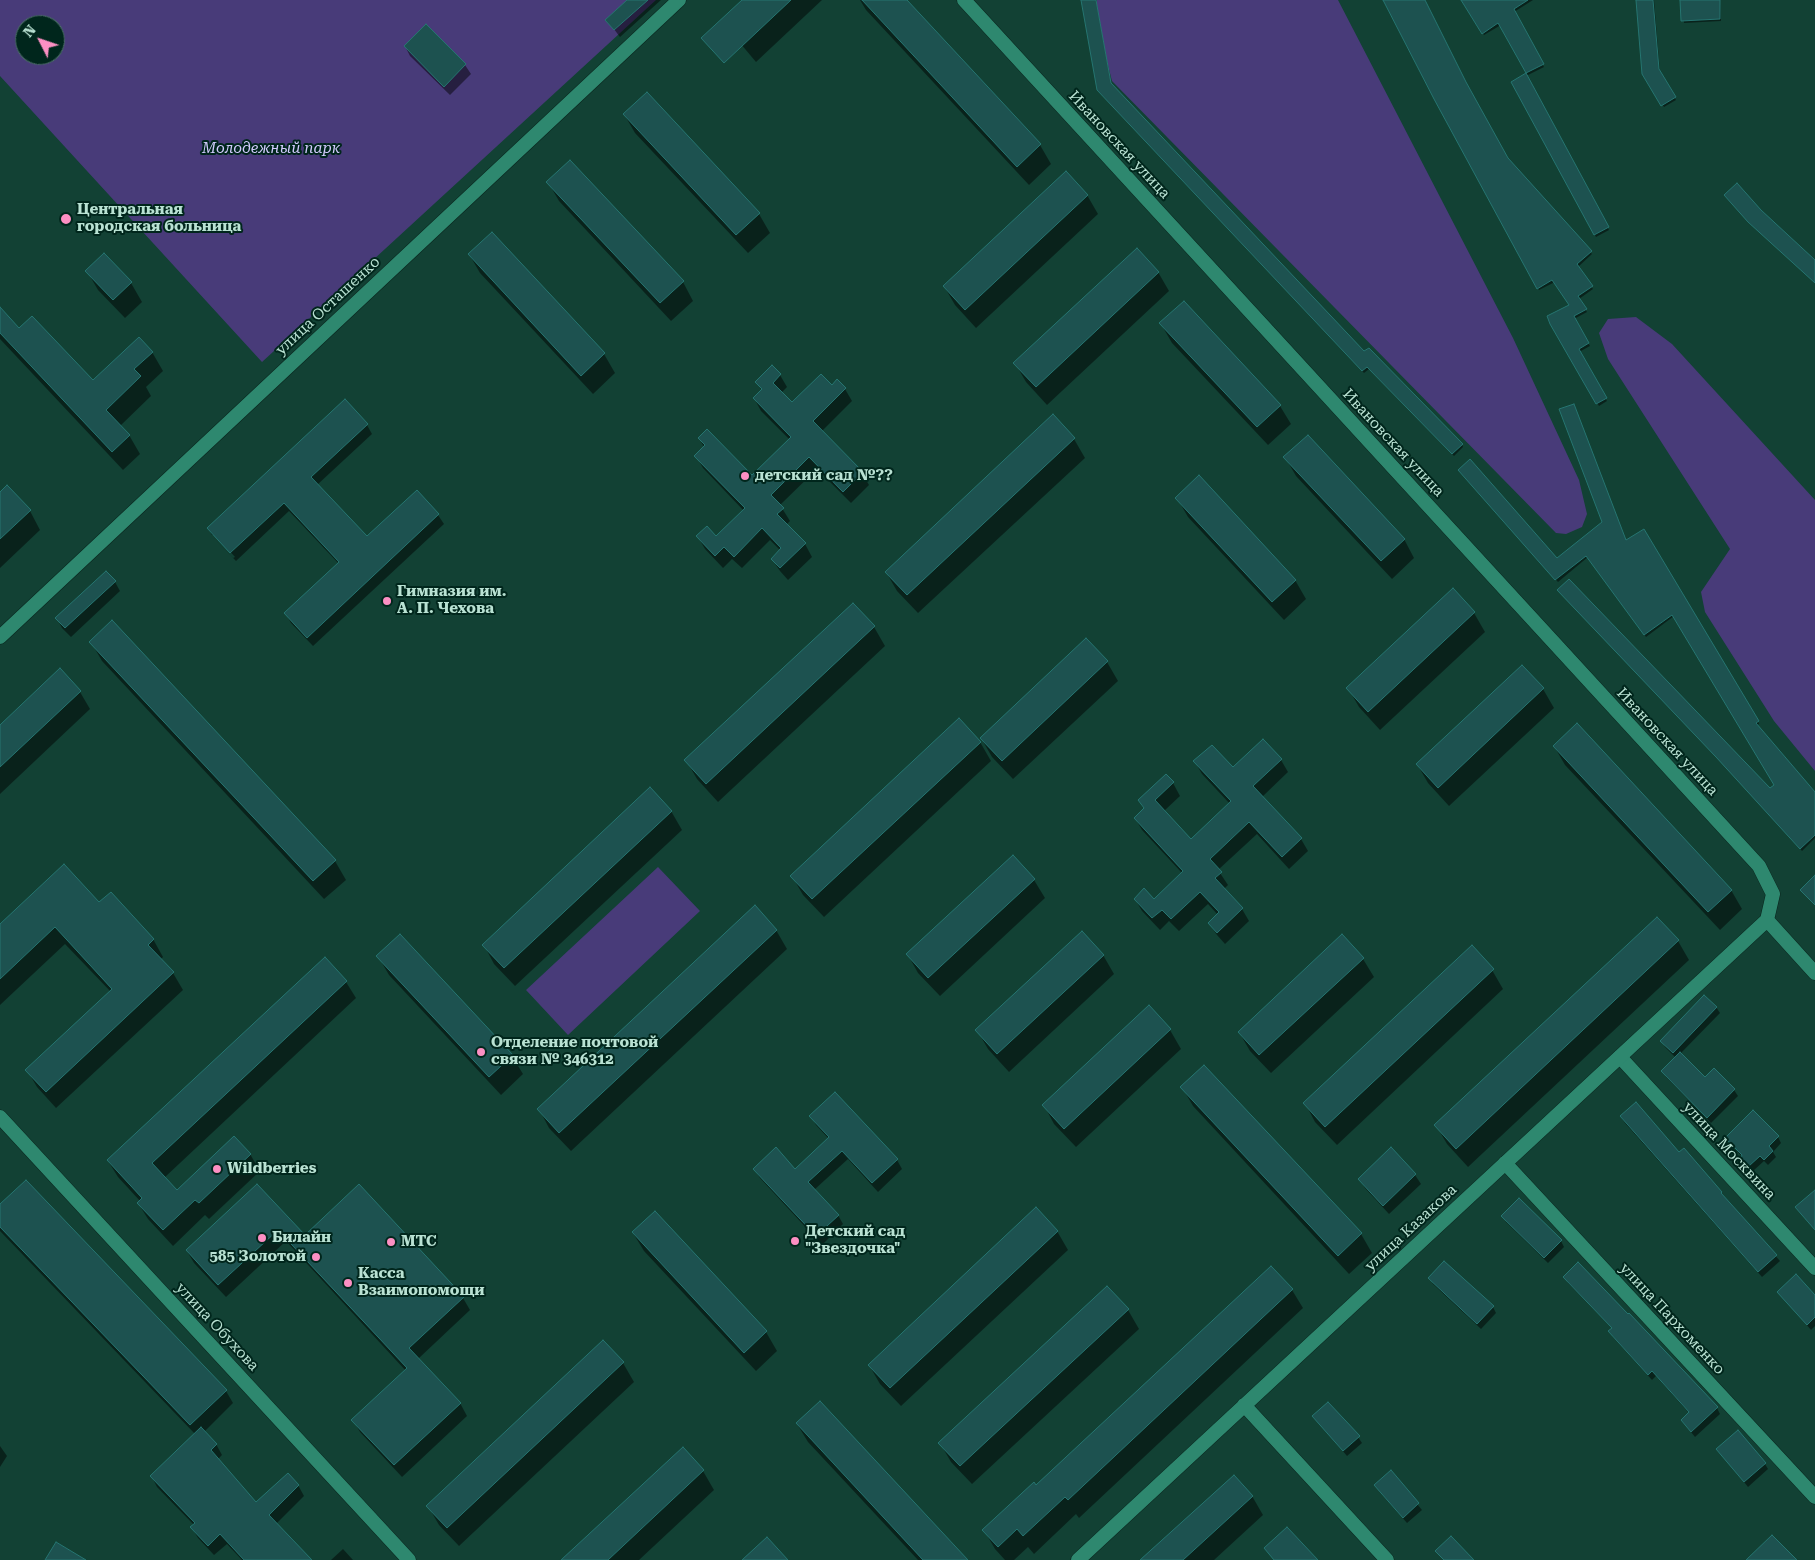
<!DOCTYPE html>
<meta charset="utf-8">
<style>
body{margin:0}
#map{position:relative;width:1815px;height:1560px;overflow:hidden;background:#124134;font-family:"Roboto Serif",serif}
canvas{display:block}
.north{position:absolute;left:15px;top:15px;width:50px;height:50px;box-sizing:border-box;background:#00261c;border:1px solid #4a7165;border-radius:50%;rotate:311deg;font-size:14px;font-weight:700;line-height:20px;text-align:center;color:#b9e2d3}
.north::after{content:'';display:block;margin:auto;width:18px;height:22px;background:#fc8fc3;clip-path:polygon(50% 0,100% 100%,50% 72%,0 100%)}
</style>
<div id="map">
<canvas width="1815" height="1560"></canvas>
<div class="north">N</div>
</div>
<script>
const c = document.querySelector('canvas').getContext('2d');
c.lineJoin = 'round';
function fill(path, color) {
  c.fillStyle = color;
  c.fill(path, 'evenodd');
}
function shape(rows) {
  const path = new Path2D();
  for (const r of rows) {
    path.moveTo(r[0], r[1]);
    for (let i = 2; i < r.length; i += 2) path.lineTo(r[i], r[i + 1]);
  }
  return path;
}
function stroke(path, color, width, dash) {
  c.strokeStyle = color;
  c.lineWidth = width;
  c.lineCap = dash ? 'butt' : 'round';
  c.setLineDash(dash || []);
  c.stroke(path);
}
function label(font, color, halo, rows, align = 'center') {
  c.font = font + ' "Roboto Serif",serif';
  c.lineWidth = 4;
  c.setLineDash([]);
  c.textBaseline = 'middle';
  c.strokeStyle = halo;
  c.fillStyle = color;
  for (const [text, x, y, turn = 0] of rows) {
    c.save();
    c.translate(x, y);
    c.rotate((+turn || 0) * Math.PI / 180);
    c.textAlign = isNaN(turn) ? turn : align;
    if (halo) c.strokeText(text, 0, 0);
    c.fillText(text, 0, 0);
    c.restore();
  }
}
fill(shape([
 [0,0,656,0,262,362,0,76],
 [25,25,55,25,55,55,25,55],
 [1097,0,1338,0,1513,338,1579,480,1587,514,1582,527,1566,534,1556,533,1112,81,1094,10],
 [1636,317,1672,344,1815,500,1815,771,1774,721,1705,612,1701,592,1730,549,1608,359,1599,333,1608,319],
 [658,867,700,911,568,1035,526,990]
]), '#483b79');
fill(shape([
 [626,0,661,0,620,37,607,20,627,2],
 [744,0,822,0,756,62,735,37],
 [860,0,905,0,1040,145,1051,164,1029,185,866,10],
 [1082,0,1096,0,1111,85,1363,353,1462,444,1463,447,1454,456,1369,369,1364,373,1100,93],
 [1385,0,1424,0,1467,86,1507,159,1592,254,1578,267,1593,289,1579,299,1587,312,1574,319,1590,346,1579,352,1607,401,1599,406,1551,323,1570,305,1555,282,1539,290,1435,98],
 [1462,0,1533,0,1514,12,1544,67,1526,76,1609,230,1596,237,1513,82,1527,74,1501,25,1484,35],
 [1637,0,1654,0,1660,73,1676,100,1664,107,1643,74],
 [1682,0,1720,0,1721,21,1684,23],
 [426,26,465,65,471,74,450,95,410,56,405,46],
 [624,114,759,214,770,233,748,253,635,133],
 [548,182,683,282,693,301,671,321,559,201],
 [1087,195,1098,214,976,328,955,305,944,286],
 [492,234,604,354,615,373,593,394,480,273,469,254],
 [104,255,131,283,142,302,125,318,98,290,87,271],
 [1158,272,1169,291,1047,405,1026,382,1015,363],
 [0,309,19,330,93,382,152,352,163,371,146,387,151,396,120,426,129,435,140,454,123,470,0,339],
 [1161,324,1280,406,1291,424,1268,445,1172,343],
 [780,375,787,387,781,393,792,404,832,386,837,381,845,389,852,401,821,432,862,473,869,485,851,503,817,469,780,505,790,521,786,525,805,544,812,557,788,580,780,571,772,559,781,551,770,540,742,568,732,559,723,568,705,549,698,537,716,538,744,511,703,468,696,456,704,447,699,438,752,477,790,440,761,411,754,398,762,391,757,382],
 [367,425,372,434,317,485,366,538,416,492,438,515,444,524,313,646,291,623,286,614,339,564,289,511,236,561,213,537,233,558,235,557,215,535,212,535,208,528],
 [1074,439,1085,458,918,613,897,591,886,572],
 [1285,457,1404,539,1414,558,1392,579,1296,476],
 [1460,472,1557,560,1626,541,1758,721,1759,724,1757,725,1815,794,1815,838,1802,851,1719,759,1770,790,1776,785,1674,616,1646,637,1588,557,1558,582],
 [0,493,30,511,40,530,0,568],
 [1177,498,1295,580,1306,599,1284,620,1188,517],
 [115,582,120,591,71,637,62,628,57,618],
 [1453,590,1474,613,1485,632,1380,730,1359,707,1348,688],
 [853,605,874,627,885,646,718,802,697,779,686,760],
 [1086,640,1107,662,1118,681,1013,779,992,757,981,738],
 [91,642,335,861,346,880,324,899,102,661],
 [1522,666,1543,689,1554,708,1449,806,1428,783,1417,764],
 [60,670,80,692,90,709,0,794,0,726],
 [980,742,991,761,824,917,803,895,792,876],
 [1554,746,1731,890,1742,909,1720,930,1565,765],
 [1281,760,1288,772,1262,797,1301,839,1308,851,1289,869,1257,834,1218,870,1228,885,1224,889,1242,909,1249,921,1225,944,1217,935,1209,923,1218,915,1208,904,1179,931,1169,921,1160,930,1142,911,1135,899,1154,900,1182,873,1142,830,1135,818,1144,809,1139,801,1173,783,1180,796,1164,811,1191,841,1230,804,1202,774,1195,762,1232,769],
 [671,811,682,830,515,986,494,964,484,945],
 [1034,880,1045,898,940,996,918,973,908,955],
 [99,904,153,939,163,957,160,960,173,973,183,990,56,1108,37,1087,27,1070,111,992,65,944,0,1005,0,926],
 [1657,919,1678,941,1689,960,1468,1167,1447,1144,1436,1125],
 [776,930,787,949,571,1151,549,1128,539,1109],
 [400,935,512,1056,523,1074,501,1095,389,975,378,956],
 [1103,955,1114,974,1009,1072,988,1049,977,1030],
 [325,959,346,982,356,998,164,1178,177,1192,250,1154,260,1171,209,1219,205,1215,173,1246,148,1219,138,1203,140,1201,118,1177,108,1161],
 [1363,959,1374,977,1271,1073,1250,1051,1239,1032],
 [1492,970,1503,989,1337,1145,1315,1122,1305,1103],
 [1148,1007,1170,1030,1181,1049,1076,1147,1054,1124,1044,1105],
 [1716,1007,1720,1013,1680,1054,1705,1079,1714,1070,1734,1090,1738,1096,1711,1123,1666,1077,1663,1071,1676,1058,1665,1047,1662,1042],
 [1182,1087,1361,1234,1372,1253,1349,1274,1193,1106],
 [835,1094,897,1160,902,1169,878,1192,848,1159,814,1190,838,1215,843,1224,822,1245,760,1178,754,1169,795,1170,829,1139,816,1125,811,1116],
 [1753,1112,1778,1137,1781,1143,1773,1152,1776,1157,1768,1165,1764,1161,1753,1171,1727,1138],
 [1621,1117,1679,1154,1721,1193,1780,1261,1762,1277,1625,1123],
 [1391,1149,1415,1175,1421,1184,1389,1214,1365,1188,1360,1179],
 [257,1186,305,1237,463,1298,470,1310,418,1359,460,1403,467,1416,402,1477,360,1432,353,1420,406,1371,286,1241,226,1297,194,1263,187,1251],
 [0,1206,226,1391,233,1403,204,1432,216,1444,222,1455,217,1460,256,1504,298,1485,304,1496,276,1524,310,1560,242,1560,227,1544,214,1555,198,1538,192,1528,194,1525,157,1487,152,1477,195,1434,0,1231],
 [655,1212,766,1332,777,1351,756,1371,644,1251,633,1233],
 [1503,1216,1561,1241,1564,1247,1548,1263,1506,1222],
 [1057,1231,1068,1250,901,1406,880,1384,869,1365],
 [1271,1267,1292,1290,1303,1308,1079,1518,1076,1514,1034,1554,1028,1547,1014,1560,1005,1560,995,1549,984,1530,1036,1487],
 [1565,1277,1717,1408,1720,1414,1695,1437,1682,1421,1690,1414,1656,1376,1652,1380,1613,1337,1610,1331,1613,1329,1568,1283],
 [1429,1278,1493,1307,1496,1313,1481,1329,1433,1284],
 [1779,1292,1815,1297,1815,1326,1811,1330],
 [1128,1310,1139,1329,972,1484,951,1462,940,1443],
 [603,1342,623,1363,634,1382,459,1546,439,1525,428,1506],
 [1314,1417,1358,1437,1362,1443,1347,1456],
 [797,1424,966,1560,918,1560,808,1442],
 [0,1446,7,1456,0,1467],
 [683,1448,703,1471,714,1490,639,1560,563,1560],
 [1718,1449,1765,1464,1768,1469,1748,1487],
 [1391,1472,1422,1510,1407,1523,1379,1491],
 [1252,1496,1263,1515,1214,1560,1142,1560],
 [343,1549,353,1560,331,1560]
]), '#0007');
const building = shape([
 [627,0,648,0,614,30,605,20,627,0],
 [742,0,791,0,724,63,701,38,742,0],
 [862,0,907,0,1041,144,1017,167,862,0],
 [1081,0,1096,0,1111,83,1364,351,1369,348,1463,444,1452,454,1367,367,1362,371,1097,90,1081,0],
 [1383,0,1425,0,1466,82,1508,158,1592,251,1577,264,1593,286,1578,296,1587,309,1574,316,1589,343,1579,349,1607,398,1596,404,1550,324,1547,316,1569,305,1552,280,1537,289,1434,99,1383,0],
 [1461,0,1528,0,1514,9,1544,64,1526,73,1498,23,1482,34,1461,0],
 [1636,0,1653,0,1659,69,1676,97,1661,106,1642,74,1636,0],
 [1680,0,1720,0,1720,19,1681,21,1680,0],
 [426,24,466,64,444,87,404,46,426,24],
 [1526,73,1609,227,1594,235,1511,82,1526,73],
 [647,92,760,213,736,235,623,114,647,92],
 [570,160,684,281,660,303,546,182,570,160],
 [1066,171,1088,195,965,310,943,286,1066,171],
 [1737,183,1761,210,1815,260,1815,283,1748,222,1724,195,1737,183],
 [492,232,605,353,581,376,468,254,492,232],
 [1137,248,1159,272,1036,387,1013,363,1137,248],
 [104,253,132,282,113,300,85,271,104,253],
 [1184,301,1281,405,1257,427,1159,323,1184,301],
 [0,307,19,328,32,316,93,380,139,337,153,352,134,369,141,376,106,410,130,435,112,452,0,333,0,307],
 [772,365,781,374,773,383,792,402,821,374,832,385,837,379,846,388,813,421,863,472,843,492,809,457,771,495,784,508,777,514,806,543,780,568,771,559,781,548,762,528,734,557,724,547,715,556,696,536,707,526,716,536,745,508,694,456,705,445,698,438,707,429,752,475,791,437,753,398,762,389,755,382,772,365],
 [345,399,368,424,311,477,367,536,417,490,439,514,307,638,284,613,339,562,284,503,230,553,207,528,345,399],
 [1574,404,1626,540,1644,529,1759,721,1756,723,1815,792,1815,835,1800,849,1716,757,1557,590,1569,579,1770,788,1774,785,1672,615,1644,635,1586,556,1555,580,1458,470,1470,459,1557,558,1602,522,1559,409,1574,404],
 [1053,414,1075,438,907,595,885,572,1053,414],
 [1308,435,1405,539,1381,561,1283,457,1308,435],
 [1199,475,1296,580,1272,602,1175,498,1199,475],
 [7,485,31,510,0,539,0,492,7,485],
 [106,571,116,581,65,628,55,618,106,571],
 [1453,588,1475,612,1368,712,1346,688,1453,588],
 [853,603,875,626,706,784,684,760,853,603],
 [112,620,336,860,313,881,89,642,112,620],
 [1086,638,1108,661,1002,761,980,738,1086,638],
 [1522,665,1544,688,1438,788,1416,764,1522,665],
 [60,668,81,691,0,767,0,725,60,668],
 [959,718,981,742,812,899,790,876,959,718],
 [1577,723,1732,890,1708,912,1553,746,1577,723],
 [1263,739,1282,759,1253,786,1302,838,1282,857,1249,822,1210,859,1222,872,1215,878,1243,908,1217,933,1208,923,1219,912,1200,892,1171,919,1162,910,1152,918,1134,899,1144,888,1154,899,1183,871,1134,818,1144,808,1138,800,1166,774,1174,782,1155,800,1191,839,1231,801,1193,761,1212,745,1233,767,1263,739],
 [650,787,672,811,504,968,482,945,650,787],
 [1013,855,1035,879,928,978,906,954,1013,855],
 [64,864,99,902,111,892,154,939,148,945,174,972,46,1092,25,1070,112,989,55,927,0,979,0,924,64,864],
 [1815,875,1815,905,1800,890,1815,875],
 [755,905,777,930,559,1133,537,1109,755,905],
 [1657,917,1679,940,1456,1149,1434,1125,1657,917],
 [1082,931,1104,955,997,1054,975,1030,1082,931],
 [400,934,513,1055,489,1077,376,956,400,934],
 [1342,934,1364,958,1259,1055,1238,1032,1342,934],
 [1472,945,1494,969,1325,1127,1303,1103,1472,945],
 [325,957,347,981,152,1163,177,1190,234,1136,251,1154,199,1203,195,1200,163,1230,137,1203,142,1198,107,1160,325,957],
 [1704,995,1717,1007,1673,1053,1660,1041,1704,995],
 [1149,1005,1171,1029,1064,1129,1042,1105,1149,1005],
 [1680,1052,1705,1077,1714,1068,1735,1089,1707,1118,1661,1071,1680,1052],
 [1204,1065,1362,1233,1338,1256,1180,1087,1204,1065],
 [835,1092,898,1159,872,1183,842,1151,808,1182,839,1215,816,1236,753,1169,776,1147,795,1169,829,1137,809,1116,835,1092],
 [1636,1102,1679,1152,1684,1148,1722,1192,1721,1193,1777,1255,1758,1272,1620,1116,1636,1102],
 [1753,1110,1779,1136,1769,1146,1773,1151,1764,1160,1760,1156,1749,1166,1741,1157,1742,1155,1725,1138,1753,1110],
 [1391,1147,1416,1174,1383,1206,1358,1179,1391,1147],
 [26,1180,227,1390,190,1425,0,1227,0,1204,26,1180],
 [257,1184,305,1235,359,1184,464,1297,409,1348,461,1403,394,1465,351,1420,407,1368,278,1230,218,1285,186,1250,257,1184],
 [1815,1190,1815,1230,1795,1207,1815,1190],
 [1519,1198,1562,1240,1544,1258,1501,1216,1519,1198],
 [1036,1207,1058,1231,890,1388,868,1365,1036,1207],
 [655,1211,767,1331,744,1353,632,1232,655,1211],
 [1444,1261,1494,1306,1477,1324,1428,1278,1444,1261],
 [1578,1262,1628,1314,1629,1313,1718,1407,1691,1432,1681,1420,1689,1412,1652,1371,1648,1375,1608,1331,1612,1328,1563,1277,1578,1262],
 [1271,1266,1293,1289,1068,1500,1065,1497,1023,1536,1017,1529,998,1547,982,1530,1034,1482,1036,1485,1271,1266],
 [1796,1274,1815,1295,1815,1317,1807,1325,1777,1292,1796,1274],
 [1107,1286,1129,1309,960,1466,938,1443,1107,1286],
 [603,1340,624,1362,447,1528,426,1506,603,1340],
 [820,1401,968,1560,923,1560,796,1423,820,1401],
 [1328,1402,1360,1436,1343,1451,1312,1416,1328,1402],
 [201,1427,217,1444,211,1450,256,1502,288,1473,299,1485,269,1515,312,1560,244,1560,220,1534,208,1546,190,1527,195,1523,150,1476,201,1427],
 [1738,1430,1766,1463,1744,1482,1716,1449,1738,1430],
 [683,1447,704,1470,608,1560,561,1560,683,1447],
 [1391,1470,1419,1503,1403,1518,1374,1485,1391,1470],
 [1234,1475,1253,1496,1183,1560,1140,1560,1234,1475],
 [1287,1527,1318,1560,1274,1560,1264,1548,1287,1527],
 [1772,1535,1797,1560,1746,1560,1772,1535],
 [1451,1536,1474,1560,1444,1560,1435,1551,1451,1536],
 [767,1537,788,1560,742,1560,767,1537],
 [56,1542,86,1560,45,1560,56,1542]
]);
fill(building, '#1d5250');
stroke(building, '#267571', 1);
const minor = shape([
 [1620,1057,1815,1268],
 [1505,1163,1815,1497]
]);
const tertiary = shape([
 [964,0,1759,866,1773,894,1767,920],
 [0,637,679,0],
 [1767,920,1815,973],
 [1244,1405,1387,1560],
 [1078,1560,1767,920]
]);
const secondary = shape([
 [0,1117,409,1560]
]);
stroke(minor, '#09251d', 15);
stroke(tertiary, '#09251d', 15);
stroke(secondary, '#09251d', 15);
stroke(minor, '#2e886f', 14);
stroke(tertiary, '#2e886f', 14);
stroke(secondary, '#2e886f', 14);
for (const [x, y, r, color] of [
 [66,219,6,"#fc8fc3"],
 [745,476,5,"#fc8fc3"],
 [387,601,5,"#fc8fc3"],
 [481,1052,5,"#fc8fc3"],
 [217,1169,5,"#fc8fc3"],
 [262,1238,5,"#fc8fc3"],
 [795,1241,5,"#fc8fc3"],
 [391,1242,5,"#fc8fc3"],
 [316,1257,5,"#fc8fc3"],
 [348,1283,5,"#fc8fc3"]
]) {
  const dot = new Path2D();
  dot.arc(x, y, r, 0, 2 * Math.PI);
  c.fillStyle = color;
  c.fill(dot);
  stroke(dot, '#00261c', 2);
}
label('15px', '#b9e2d3', '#00261c', [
 ["Ивановская улица",1119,145,47],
 ["улица Осташенко",328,306,-43],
 ["Ивановская улица",1393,443,47],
 ["Ивановская улица",1667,742,47],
 ["улица Москвина",1729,1151,47],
 ["улица Казакова",1411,1228,-43],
 ["улица Пархоменко",1672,1319,47],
 ["улица Обухова",217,1327,47]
]);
label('italic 15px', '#d3ccfe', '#00261c', [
 ["Молодежный парк",271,149]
]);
label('bold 15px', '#b9e2d3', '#00261c', [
 ["Центральная",77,210],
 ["городская больница",77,227],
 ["детский сад №??",755,476],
 ["Гимназия им.",397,592],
 ["А. П. Чехова",397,609],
 ["Отделение почтовой",491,1043],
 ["связи № 346312",491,1060],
 ["Wildberries",227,1169],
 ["Детский сад",805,1232],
 ["\"Звездочка\"",805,1249],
 ["Билайн",272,1238],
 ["МТС",401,1242],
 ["585 Золотой",306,1257,"right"],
 ["Касса",358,1274],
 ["Взаимопомощи",358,1291]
], 'left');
</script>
